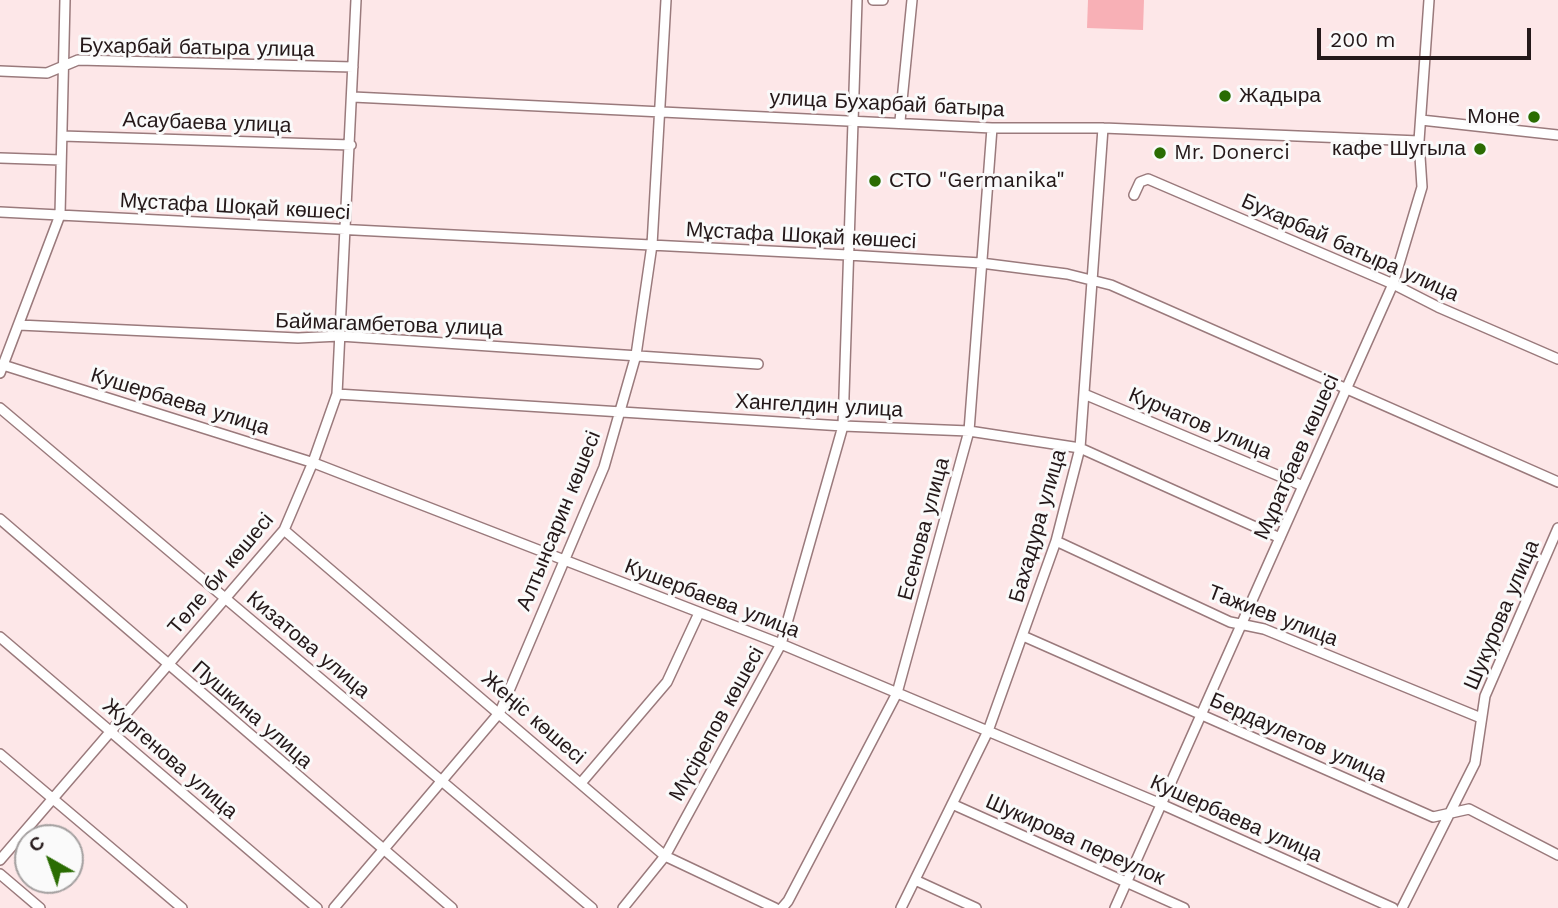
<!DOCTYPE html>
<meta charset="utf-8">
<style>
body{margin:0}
#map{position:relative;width:1558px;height:908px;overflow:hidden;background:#fde7e8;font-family:"Work Sans",sans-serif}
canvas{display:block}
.north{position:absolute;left:14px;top:824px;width:70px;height:70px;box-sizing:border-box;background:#fafafa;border:2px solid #a4a0a0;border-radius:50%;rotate:320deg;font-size:19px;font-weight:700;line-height:28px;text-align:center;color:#241819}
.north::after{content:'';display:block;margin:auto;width:24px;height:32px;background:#2a6c02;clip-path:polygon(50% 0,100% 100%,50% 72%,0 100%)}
.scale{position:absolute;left:1317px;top:28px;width:214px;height:32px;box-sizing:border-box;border:4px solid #241819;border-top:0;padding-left:9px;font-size:21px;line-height:24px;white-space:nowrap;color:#241819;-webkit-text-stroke:5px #fafafa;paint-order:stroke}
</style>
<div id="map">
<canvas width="1558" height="908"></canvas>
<div class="north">С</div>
<div class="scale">200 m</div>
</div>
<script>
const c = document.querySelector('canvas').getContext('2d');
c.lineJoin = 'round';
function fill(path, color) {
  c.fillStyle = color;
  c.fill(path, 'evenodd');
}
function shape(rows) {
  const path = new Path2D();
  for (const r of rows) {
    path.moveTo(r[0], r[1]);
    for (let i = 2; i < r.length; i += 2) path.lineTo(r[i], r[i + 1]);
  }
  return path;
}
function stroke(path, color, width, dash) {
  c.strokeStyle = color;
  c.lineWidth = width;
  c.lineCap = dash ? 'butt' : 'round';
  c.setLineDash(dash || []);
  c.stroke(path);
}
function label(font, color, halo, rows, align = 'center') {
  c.font = font + ' "Work Sans",sans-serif';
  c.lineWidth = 6;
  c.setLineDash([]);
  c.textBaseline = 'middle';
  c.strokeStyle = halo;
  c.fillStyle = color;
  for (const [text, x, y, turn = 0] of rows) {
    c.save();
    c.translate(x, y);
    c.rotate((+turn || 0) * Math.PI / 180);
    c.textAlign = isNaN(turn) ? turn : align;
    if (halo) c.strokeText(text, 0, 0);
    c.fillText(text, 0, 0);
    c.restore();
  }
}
fill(shape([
 [1088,0,1144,0,1143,30,1087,28]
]), '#f8b0b6');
const minor = shape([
 [873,0,883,0],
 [0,71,47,73,78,60,353,67],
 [353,97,992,128,1103,128,1419,141],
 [1421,120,1558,135],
 [900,121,912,0],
 [62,136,351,145],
 [0,158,61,160],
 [1134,195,1140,182,1148,179,1393,284,1438,307,1558,359],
 [0,212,848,255,981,263,1067,274,1111,285,1558,482],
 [19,325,298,338,340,336,758,364],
 [3,365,314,463,781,644,1161,804,1393,908],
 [0,373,60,215,65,0],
 [337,394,843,426,969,431,1080,448,1280,538],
 [1084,394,1303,486],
 [0,408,592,908],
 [0,519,452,908],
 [284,530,665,856,775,908],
 [1056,541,1230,622,1264,629,1481,718],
 [1023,636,1433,817,1469,809,1558,855],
 [0,637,317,908],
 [0,754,182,908],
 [581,783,667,682,699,613],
 [952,804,1184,908],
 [0,860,284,530,313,462,337,394,356,0],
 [0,874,40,908],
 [915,880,976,908],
 [334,908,500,712,604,467,636,355,652,245,666,0],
 [623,908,665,856,781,644,843,426,857,0],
 [782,908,788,901,897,693,969,431,992,128],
 [901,908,988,731,1056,541,1080,448,1103,128],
 [1115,908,1393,284,1422,187,1419,141,1429,0],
 [1402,908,1475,763,1485,696,1558,528]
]);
stroke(minor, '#9a7a7c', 12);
stroke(minor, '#fff', 9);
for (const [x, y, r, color] of [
 [1225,96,7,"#2a6c02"],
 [1534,117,7,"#2a6c02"],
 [1480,149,7,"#2a6c02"],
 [1160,153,7,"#2a6c02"],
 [875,181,7,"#2a6c02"]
]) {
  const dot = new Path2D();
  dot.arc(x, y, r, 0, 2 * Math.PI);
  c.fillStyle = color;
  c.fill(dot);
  stroke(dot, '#fafafa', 2.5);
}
label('21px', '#241819', '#fafafa', [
 ["Бухарбай батыра улица",197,48,1],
 ["улица Бухарбай батыра",887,104,3],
 ["Асаубаева улица",207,123,2],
 ["Мұстафа Шоқай көшесі",235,207,3],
 ["Мұстафа Шоқай көшесі",801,236,3],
 ["Бухарбай батыра улица",1350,248,24],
 ["Баймагамбетова улица",389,325,2],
 ["Кушербаева улица",180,402,17],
 ["Хангелдин улица",819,406,3],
 ["Курчатов улица",1200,424,23],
 ["Мұратбаев көшесі",1297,457,-66],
 ["Алтынсарин көшесі",559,521,-68],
 ["Бахадура улица",1038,526,-74],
 ["Есенова улица",924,529,-75],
 ["Төле би көшесі",221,574,-50],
 ["Кушербаева улица",712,599,21],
 ["Шукурова улица",1502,615,-67],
 ["Тажиев улица",1273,616,21],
 ["Кизатова улица",308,645,40],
 ["Пушкина улица",252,715,41],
 ["Жеңіс көшесі",533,718,41],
 ["Мүсірепов көшесі",717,724,-61],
 ["Бердаулетов улица",1298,738,24],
 ["Жургенова улица",170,759,41],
 ["Кушербаева улица",1236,819,24],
 ["Шукирова переулок",1075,840,24]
]);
label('21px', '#241819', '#fafafa', [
 ["Жадыра",1239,96],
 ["Моне",1520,117,"right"],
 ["кафе Шугыла",1466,149,"right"],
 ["Mr. Donerci",1174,153],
 ["СТО \"Germanika\"",889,181]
], 'left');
</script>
